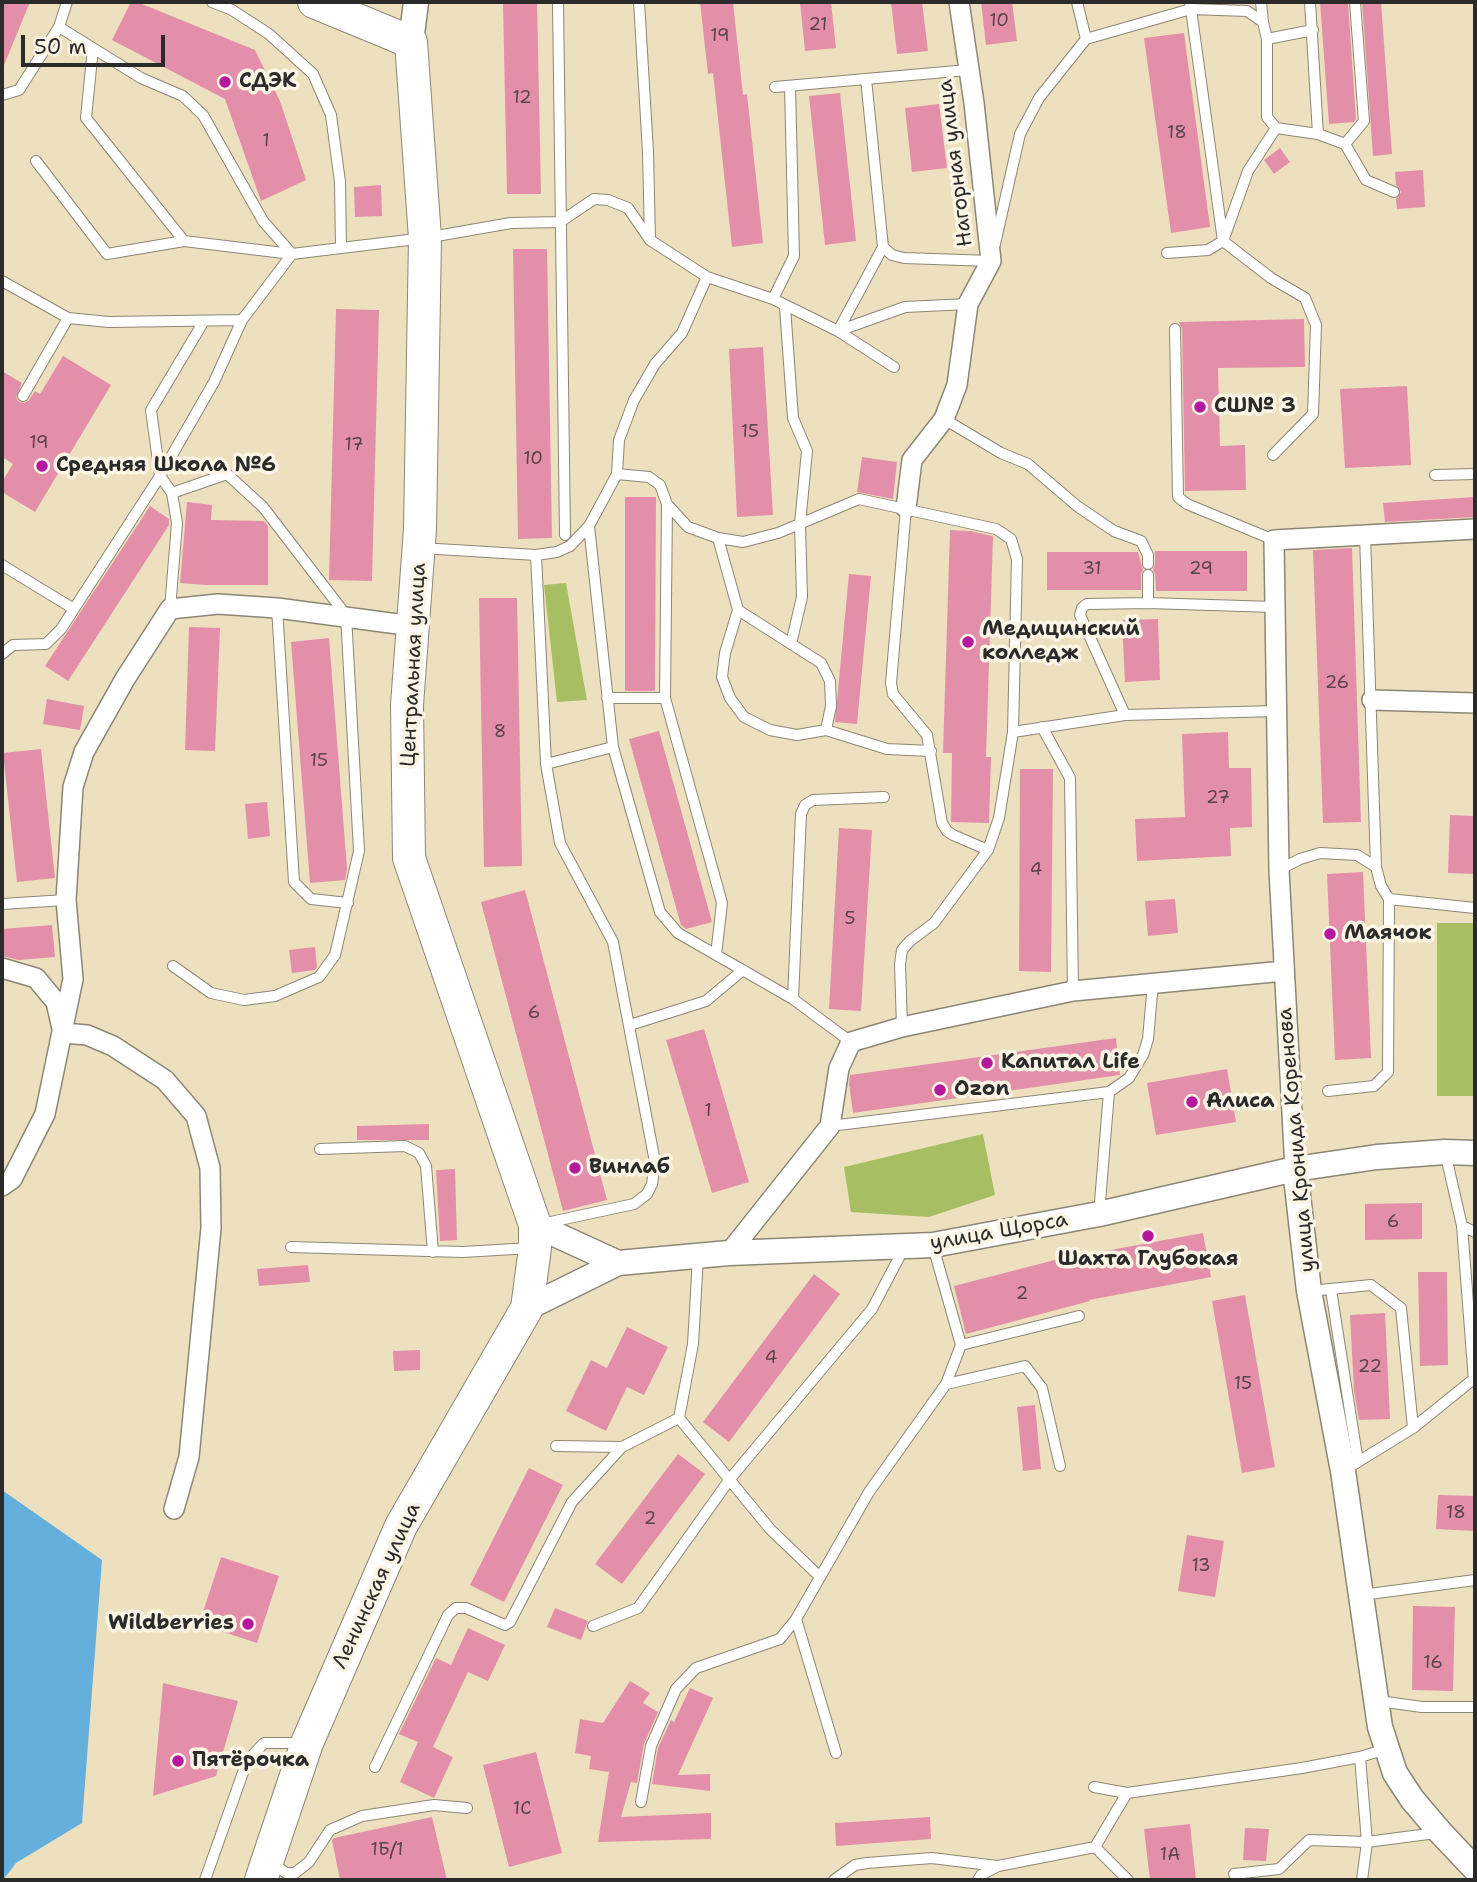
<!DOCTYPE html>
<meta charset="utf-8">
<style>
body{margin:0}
#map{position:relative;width:1477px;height:1882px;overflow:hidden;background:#ede0bf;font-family:"Shantell Sans",sans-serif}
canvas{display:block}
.frame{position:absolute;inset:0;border:4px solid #2b2b2b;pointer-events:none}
.scale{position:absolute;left:21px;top:35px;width:144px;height:32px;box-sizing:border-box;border:4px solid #2b2b2b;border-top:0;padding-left:9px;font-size:21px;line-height:24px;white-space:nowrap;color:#2b2b2b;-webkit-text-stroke:5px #fcf5e5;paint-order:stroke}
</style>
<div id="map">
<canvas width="1477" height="1882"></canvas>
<div class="frame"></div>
<div class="scale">50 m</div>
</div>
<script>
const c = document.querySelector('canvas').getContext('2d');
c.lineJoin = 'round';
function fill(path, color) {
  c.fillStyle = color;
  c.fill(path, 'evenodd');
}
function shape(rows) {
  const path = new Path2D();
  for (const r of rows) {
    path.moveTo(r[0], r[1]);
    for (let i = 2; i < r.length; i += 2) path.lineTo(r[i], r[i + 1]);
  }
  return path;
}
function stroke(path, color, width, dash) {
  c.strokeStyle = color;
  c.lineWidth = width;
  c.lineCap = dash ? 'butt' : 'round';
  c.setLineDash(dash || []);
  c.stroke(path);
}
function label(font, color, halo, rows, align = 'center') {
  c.font = font + ' "Shantell Sans",sans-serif';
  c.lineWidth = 7;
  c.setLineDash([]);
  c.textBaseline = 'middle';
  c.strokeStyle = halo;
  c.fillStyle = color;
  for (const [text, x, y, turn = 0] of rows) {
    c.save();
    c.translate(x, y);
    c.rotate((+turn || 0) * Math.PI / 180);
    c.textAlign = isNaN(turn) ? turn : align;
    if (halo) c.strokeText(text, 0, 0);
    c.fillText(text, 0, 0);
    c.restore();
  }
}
fill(shape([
 [566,583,587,700,557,702,544,585],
 [1437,923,1475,923,1475,1096,1437,1096],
 [983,1134,995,1195,929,1217,851,1212,844,1167]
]), '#a8be63');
fill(shape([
 [2,1490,102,1560,82,1823,16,1863,3,1880]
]), '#65afdd');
fill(shape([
 [2,2,30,2,2,70],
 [131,2,137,2,255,50,280,101,306,180,261,201,225,99,112,40],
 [503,2,537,2,541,194,507,194],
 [700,2,733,2,743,95,747,94,763,243,732,247,713,73,708,74],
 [800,2,831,2,836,48,805,51],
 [891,2,922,2,928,51,897,54],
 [981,2,1012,2,1017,41,986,45],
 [1320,2,1348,2,1356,119,1354,122,1329,124],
 [1362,2,1381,2,1392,154,1373,156],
 [1184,33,1210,227,1171,233,1144,38],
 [840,93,856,241,825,245,809,96],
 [939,104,947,168,912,172,905,108],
 [1280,148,1290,162,1274,174,1264,160],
 [1423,170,1425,207,1397,209,1396,199,1401,192,1396,185,1395,172],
 [381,185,382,216,355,217,354,187],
 [513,249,547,249,552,538,518,539],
 [336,309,379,310,372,581,329,580],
 [1304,319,1305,367,1218,368,1220,446,1245,445,1246,490,1185,491,1182,329,1179,322],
 [763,347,773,515,737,517,729,349],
 [63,356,111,385,35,512,2,492,2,482,13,464,2,457,2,371,22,383,16,397,19,402,24,403,29,400,35,391,40,394],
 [1407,386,1411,465,1345,468,1340,389],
 [862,457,897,462,893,499,857,492],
 [625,497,656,497,655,691,625,691],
 [1475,497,1475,517,1385,522,1383,503],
 [187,502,212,505,211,520,264,521,268,526,268,585,205,585,180,583],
 [150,506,169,519,169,525,68,681,45,666],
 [950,530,970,531,993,536,986,757,991,757,989,823,951,822,952,753,943,753],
 [1352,548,1361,822,1323,823,1313,550],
 [1155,551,1247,551,1247,591,1156,591,1155,574,1153,570,1155,564],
 [1047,552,1138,552,1143,570,1141,574,1141,590,1047,590],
 [849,574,871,576,857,724,835,722],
 [479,598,517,598,522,866,484,867],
 [1158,619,1160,680,1125,682,1122,620],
 [189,627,220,628,215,751,185,750],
 [329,638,347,869,345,880,310,883,291,642],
 [47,699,84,706,80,730,43,724],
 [659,731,712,922,686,929,681,925,629,739],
 [1228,732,1229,768,1251,768,1252,827,1230,828,1231,856,1137,861,1135,819,1185,817,1182,734],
 [41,749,55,878,17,882,3,753],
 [1020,769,1053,769,1051,972,1019,971],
 [267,802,270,836,248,839,245,804],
 [1450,815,1475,816,1475,874,1448,873],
 [839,828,872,830,861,1011,829,1009],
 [1363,872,1371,1058,1335,1060,1327,874],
 [525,890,607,1200,563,1211,481,902],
 [1175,899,1178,933,1148,936,1145,901],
 [52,925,55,957,19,960,2,956,2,929],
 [315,947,317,967,315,970,292,973,289,950],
 [704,1029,749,1182,712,1193,666,1040],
 [1116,1038,1120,1075,853,1113,849,1084,850,1075],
 [1227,1069,1236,1122,1156,1135,1147,1083],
 [429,1124,429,1140,357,1140,357,1126],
 [455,1169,457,1240,440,1241,436,1170],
 [1422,1203,1422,1239,1365,1240,1365,1204],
 [1203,1233,1211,1277,1089,1300,1090,1301,966,1334,954,1286,1078,1254,1078,1256],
 [308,1265,310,1282,259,1286,257,1269],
 [1418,1272,1447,1272,1448,1365,1420,1366],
 [814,1274,840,1294,729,1442,703,1422],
 [1245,1295,1275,1467,1242,1473,1212,1301],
 [1385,1313,1390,1419,1359,1420,1354,1390,1350,1315],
 [627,1327,668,1347,644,1395,627,1387,606,1431,566,1411,591,1360,607,1368],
 [420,1350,420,1370,394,1371,393,1351],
 [1035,1405,1041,1469,1023,1471,1017,1407],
 [678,1454,705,1474,622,1584,595,1564],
 [529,1468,563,1485,504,1602,470,1585],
 [1438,1495,1475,1496,1475,1531,1436,1529],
 [1187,1535,1224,1541,1215,1597,1178,1591],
 [221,1557,279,1576,257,1643,199,1624],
 [1413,1606,1455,1607,1453,1691,1412,1690],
 [555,1608,588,1621,581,1640,547,1627],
 [468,1628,505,1645,488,1681,468,1672,433,1747,453,1757,434,1798,400,1782,418,1742,399,1734,436,1658,451,1665],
 [630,1681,650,1693,643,1703,658,1712,644,1744,637,1783,631,1782,621,1817,711,1813,711,1839,598,1842,609,1772,589,1769,591,1756,575,1753,580,1719,603,1723],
 [163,1683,238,1701,216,1776,153,1796],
 [690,1688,713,1698,678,1775,710,1774,710,1791,652,1784,658,1748,671,1720,674,1722],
 [536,1752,562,1853,509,1867,483,1765],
 [432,1817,447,1880,340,1880,332,1840,334,1838],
 [930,1817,931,1839,836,1846,835,1823],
 [1190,1824,1196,1880,1150,1880,1144,1829],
 [1245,1828,1269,1829,1266,1861,1243,1860]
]), '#e48fa9');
const service = shape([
 [212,2,232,10,269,34,313,74,331,115,340,182,341,248,425,238,511,223,560,222,594,199,608,200,628,208,650,240,707,277,773,299,838,331,894,367],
 [558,2,565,535],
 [639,2,648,152,650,239],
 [1190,2,1223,241,1271,278,1305,298,1316,325,1313,414,1273,455],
 [1261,2,1263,22],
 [1310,2,1318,134],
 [59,27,141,78,183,96,203,115,263,221,292,254],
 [1086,39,1191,9,1247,11,1263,22,1267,39,1267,117,1276,128,1318,134,1345,144,1366,180,1394,192],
 [1267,39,1313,30],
 [93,48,86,118,184,241,292,254],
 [866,79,883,247,892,255,904,258,991,261,992,259],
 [775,87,968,70],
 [2,95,19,90,59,27,67,2],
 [1345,144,1364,121,1355,2],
 [36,161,107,254,184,241],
 [995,244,1020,134,1039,98,1086,39,1077,2],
 [1167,253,1208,250,1223,241,1248,171,1276,128],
 [2,281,68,318],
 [773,299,794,256,790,86],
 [785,307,793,418,807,451,800,524,802,597,791,644],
 [1175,329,1178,497,1187,504,1274,540],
 [838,331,905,307,968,304],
 [838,331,883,247],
 [23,396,68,318,109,322,242,320],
 [944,419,1001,453,1028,464,1077,506,1114,531,1141,541,1148,555,1148,564],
 [617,474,649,477,660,485,667,504,688,527,718,538,743,542,778,533,859,499,996,529,1011,539,1017,559,1013,732,999,818,988,850,934,923,910,941,902,950,900,964,902,1027],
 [1435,475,1475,474],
 [172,493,227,474,263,507,346,615,359,851,335,955,319,977,275,996,244,1000,211,993,173,966],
 [667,504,665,698,722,903,716,955],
 [906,508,891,683,893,694,927,735,942,823,947,831,953,835,988,850],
 [589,526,613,747,660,912,678,933,793,999],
 [1365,535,1376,867],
 [718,538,738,610,821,663,830,681,831,706,826,730,887,749,931,751],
 [421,548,536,555,557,552,570,546,589,526,617,474,619,440,634,400,655,364,682,333,707,277],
 [536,555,546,764,560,843,613,942,655,1162,652,1184,647,1194,634,1204,546,1223],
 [2,565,74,609],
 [1148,603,1148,575],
 [277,608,294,882,311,899,348,903],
 [170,609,177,523,172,493,160,476,151,410,204,321],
 [738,610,725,653,722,677,730,698,744,717,770,730,797,735,826,730],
 [2,654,13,645,46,644,61,629,160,476,214,382,242,320,292,254,341,248],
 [607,698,665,698],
 [1125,715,1080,615,1082,608,1087,604,1148,603,1274,607],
 [1042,727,1070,778,1073,991],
 [1013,732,1125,715,1277,711],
 [546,764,613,747],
 [1279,870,1300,859,1320,853,1357,855,1376,867,1381,886,1389,899,1475,908],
 [2,904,66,900],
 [630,1025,706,1001,743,970],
 [851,1042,793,999,801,814,805,805,813,800,884,797],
 [1328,1091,1374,1086,1388,1072,1389,899],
 [830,1126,1109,1092,1129,1078,1143,1055,1148,1039,1153,983],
 [320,1149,405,1146,419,1153,426,1166,433,1252],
 [1445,1152,1462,1226,1475,1232],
 [1099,1214,1109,1092],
 [1462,1226,1474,1381],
 [291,1247,463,1252,531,1248],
 [698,1257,693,1344,679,1418,770,1529,819,1576],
 [1331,1290,1358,1462],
 [1310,1291,1371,1285,1401,1308,1413,1428],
 [961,1345,1079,1316],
 [946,1384,1025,1366,1042,1388,1060,1466],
 [556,1446,622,1447,679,1418],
 [1353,1465,1413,1428,1475,1378],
 [1362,1595,1475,1580],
 [796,1619,836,1753],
 [593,1626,638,1608,730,1479,872,1309,904,1248],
 [1377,1706,1386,1702,1422,1707,1475,1707],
 [1360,1757,1367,1842,1362,1880],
 [375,1767,448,1615,456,1608,466,1608,505,1625,510,1622,572,1502,622,1447],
 [1094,1787,1127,1793,1302,1768,1360,1757,1386,1749],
 [641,1802,651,1746,676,1689,696,1668,780,1639,796,1619,869,1492,946,1384,961,1345,933,1246],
 [1095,1847,1128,1880],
 [272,1863,286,1873,295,1873,309,1862,330,1830,362,1816,434,1805,467,1808],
 [1234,1874,1279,1869,1309,1840,1367,1842,1436,1833],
 [205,1880,247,1761,264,1743,303,1743],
 [834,1880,855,1865,867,1863,932,1858,997,1866],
 [978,1880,981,1875,998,1866,1095,1847,1127,1793]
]);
const minor = shape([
 [906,508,912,460,944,419,957,385,968,304,991,261,974,103,959,2],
 [1372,700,1475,703],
 [2,968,36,978,56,1002,63,1033,87,1035,113,1046,165,1080,196,1116,210,1168,211,1228,189,1457,174,1509],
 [1295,1169,1279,870,1274,540,1475,529],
 [2,1186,12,1179,45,1114,73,979,66,900,73,787,84,752,125,679,170,609,218,604,277,608,413,626],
 [729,1253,830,1126,839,1068,851,1042,902,1027,1073,991,1284,971]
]);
const tertiary = shape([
 [411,42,416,2],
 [1295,1169,1309,1291,1343,1471,1380,1727,1395,1773,1412,1799,1440,1832,1475,1869],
 [535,1225,618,1263],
 [527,1308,618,1263,729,1253,933,1245,1099,1214,1295,1169,1377,1157,1445,1152,1475,1153]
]);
const primary = shape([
 [261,1880,307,1743,401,1526,527,1308,535,1248,535,1225,409,858,407,705,420,529,425,238,411,42,314,2]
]);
stroke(service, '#8c8675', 12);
stroke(minor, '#8c8675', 22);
stroke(tertiary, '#8c8675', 27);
stroke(primary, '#8c8675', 34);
stroke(service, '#fff', 10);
stroke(minor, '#fff', 19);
stroke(tertiary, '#fff', 24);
stroke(primary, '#fff', 32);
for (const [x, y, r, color] of [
 [225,82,7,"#b5179e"],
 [1200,407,7,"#b5179e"],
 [42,466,7,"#b5179e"],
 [968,642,7,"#b5179e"],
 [1330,934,7,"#b5179e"],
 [987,1063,7,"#b5179e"],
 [940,1090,7,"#b5179e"],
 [1192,1102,7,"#b5179e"],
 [575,1168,7,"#b5179e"],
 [1148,1236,7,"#b5179e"],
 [248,1624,7,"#b5179e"],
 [178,1761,7,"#b5179e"]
]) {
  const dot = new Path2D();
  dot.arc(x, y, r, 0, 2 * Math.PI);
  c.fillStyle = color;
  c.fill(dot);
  stroke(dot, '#fcf5e5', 2.5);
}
label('18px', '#59444a', null, [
 ["10",999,21],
 ["21",818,25],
 ["19",720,36],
 ["12",522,98],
 ["18",1177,133],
 ["1",266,141],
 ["15",750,432],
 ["19",39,443],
 ["17",354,445],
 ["10",533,459],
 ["31",1092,569],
 ["29",1201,569],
 ["26",1337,683],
 ["8",500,732],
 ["15",319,761],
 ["27",1218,798],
 ["4",1036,870],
 ["5",850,919],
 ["6",534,1013],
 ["1",708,1111],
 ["6",1393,1222],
 ["2",1022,1294],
 ["4",771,1358],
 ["22",1370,1367],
 ["15",1243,1384],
 ["18",1456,1513],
 ["2",650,1519],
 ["13",1201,1566],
 ["16",1433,1663],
 ["1С",522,1809],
 ["1Б/1",387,1850],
 ["1А",1170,1855]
]);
label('bold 21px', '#2b2b2b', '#fcf5e5', [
 ["СДЭК",239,82],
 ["СШ№ 3",1214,407],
 ["Средняя Школа №6",56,466],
 ["Медицинский",982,630],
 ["колледж",982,654],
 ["Маячок",1344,934],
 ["Капитал Life",1001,1063],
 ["Ozon",954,1090],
 ["Алиса",1206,1102],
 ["Винлаб",589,1168],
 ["Шахта Глубокая",1148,1260,"center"],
 ["Wildberries",234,1624,"right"],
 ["Пятёрочка",192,1761]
], 'left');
label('21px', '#2b2b2b', '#fcf5e5', [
 ["Нагорная улица",956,163,-97],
 ["Центральная улица",414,665,-87],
 ["улица Кронида Коренова",1297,1140,-95],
 ["улица Щорса",999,1232,-10],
 ["Ленинская улица",377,1586,-65]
]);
</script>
